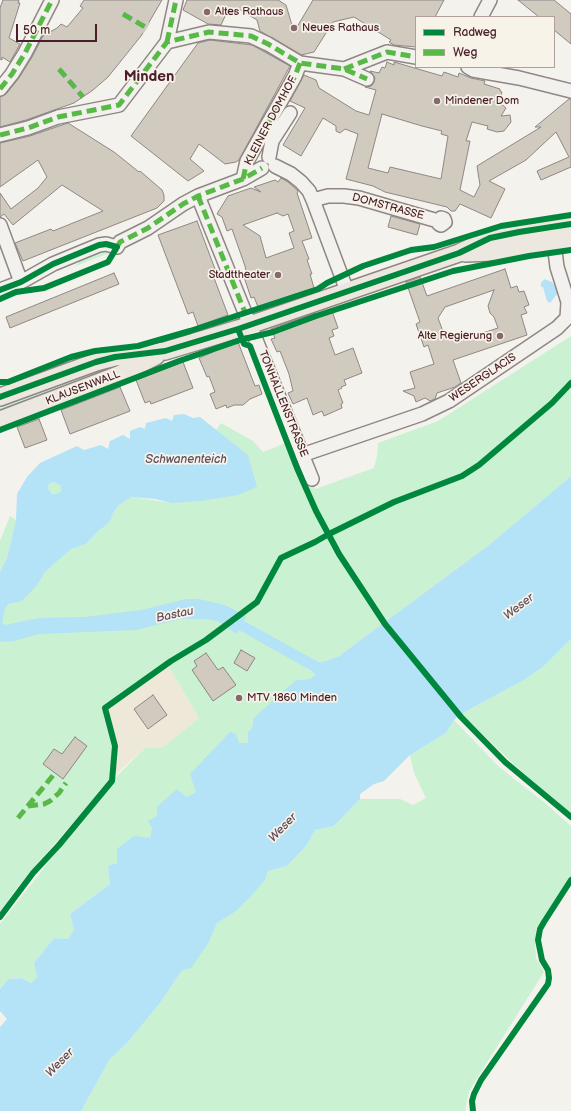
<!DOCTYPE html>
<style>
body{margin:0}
#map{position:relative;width:571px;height:1111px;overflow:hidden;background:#f4f2ec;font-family:"Balsamiq Sans",sans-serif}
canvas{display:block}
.legend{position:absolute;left:415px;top:16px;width:140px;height:52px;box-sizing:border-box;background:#f7f3e8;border:1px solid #b29e9c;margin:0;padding:5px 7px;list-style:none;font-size:12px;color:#4a1f2b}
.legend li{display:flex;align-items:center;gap:8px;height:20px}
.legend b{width:20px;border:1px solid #b29e9c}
.scale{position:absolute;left:16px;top:24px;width:81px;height:18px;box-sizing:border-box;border:2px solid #4a1f2b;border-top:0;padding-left:5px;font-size:12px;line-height:14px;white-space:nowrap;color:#4a1f2b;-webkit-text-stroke:3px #f7f3e8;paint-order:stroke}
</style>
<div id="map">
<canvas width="571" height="1111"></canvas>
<ul class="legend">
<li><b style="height:5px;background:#00873e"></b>Radweg</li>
<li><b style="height:5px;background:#58b947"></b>Weg</li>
</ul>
<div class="scale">50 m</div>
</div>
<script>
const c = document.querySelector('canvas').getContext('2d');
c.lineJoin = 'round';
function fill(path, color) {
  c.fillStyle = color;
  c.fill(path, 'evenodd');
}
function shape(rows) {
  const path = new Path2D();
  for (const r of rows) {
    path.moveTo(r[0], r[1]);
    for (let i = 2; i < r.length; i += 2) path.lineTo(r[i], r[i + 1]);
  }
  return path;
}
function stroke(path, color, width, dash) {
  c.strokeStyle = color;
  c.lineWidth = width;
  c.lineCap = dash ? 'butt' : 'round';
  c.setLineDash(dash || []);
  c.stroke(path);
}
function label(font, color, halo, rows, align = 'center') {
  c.font = font + ' "Balsamiq Sans",sans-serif';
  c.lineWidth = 3.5;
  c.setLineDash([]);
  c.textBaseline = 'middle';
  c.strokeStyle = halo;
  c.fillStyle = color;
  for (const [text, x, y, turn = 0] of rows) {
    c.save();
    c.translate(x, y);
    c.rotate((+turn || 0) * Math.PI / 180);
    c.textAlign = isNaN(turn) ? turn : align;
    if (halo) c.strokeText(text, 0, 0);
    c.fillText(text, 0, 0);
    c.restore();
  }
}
fill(shape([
 [168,665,199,718,162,748,145,748,114,776,118,745,107,706]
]), '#eee8d9');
fill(shape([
 [105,247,112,252,58,273,75,266,78,263,78,260],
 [571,336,571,476,489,545,339,656,326,661,319,662,313,660,305,667,314,673,315,676,310,679,296,680,248,732,248,743,239,743,196,792,187,797,177,789,157,816,152,828,150,838,117,863,108,866,110,884,70,914,74,930,68,939,54,938,34,963,37,977,31,983,21,978,8,979,0,989,0,924,112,781,145,748,162,748,199,718,168,665,107,706,113,746,111,779,23,880,0,911,0,605,38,584,45,572,71,549,86,544,98,531,104,527,110,521,113,513,119,505,132,497,171,503,248,456,216,430,221,423,253,441,263,452,296,439,315,489,374,468,377,456,378,443,438,421],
 [125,361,126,365,0,412,0,405],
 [54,482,61,486,61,491,57,494,52,494,49,490,48,486,50,483],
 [10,516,16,520,7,558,0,572,0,541],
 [571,639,571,814,518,768,461,714,522,681,543,667],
 [454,720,499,767,545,803,571,826,571,876,536,929,535,944,536,958,544,972,469,1091,465,1111,81,1111,110,1059,128,1042,160,1003,182,970,209,942,217,923,235,912,265,880,268,871,287,866,307,845,315,830,334,826,360,799,400,799,413,805,426,798,414,773,410,755,446,733]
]), '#caf1d2');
fill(shape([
 [544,279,552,282,557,289,557,294,550,303,547,301,543,287,541,287,541,283],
 [184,414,193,418,200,417,248,455,257,487,238,495,200,501,171,503,155,499,132,497,119,505,113,513,110,521,104,527,98,531,86,544,71,549,45,572,38,584,22,601,8,604,5,609,2,623,5,625,39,618,85,617,141,610,186,599,199,599,225,605,246,616,244,621,311,658,319,662,326,661,339,656,489,545,571,476,571,639,543,667,522,681,461,714,454,720,446,733,410,755,384,781,374,784,360,794,360,799,334,826,315,830,307,845,287,866,268,871,265,880,250,897,235,912,217,923,209,942,191,968,182,970,160,1003,128,1042,110,1059,81,1111,0,1111,0,1027,7,1019,0,1011,0,989,8,979,21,978,31,983,37,977,34,963,54,938,68,939,74,930,70,914,110,884,108,866,117,863,117,849,134,836,150,838,152,828,148,821,157,816,157,807,177,789,187,797,196,792,190,774,230,732,236,734,239,743,248,743,248,732,252,728,254,718,296,680,310,679,315,675,314,673,310,670,239,630,236,634,227,627,217,621,207,619,181,619,136,630,39,634,14,641,0,642,0,572,7,558,16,520,17,494,27,477,40,463,77,446,84,450,101,445,108,449,110,441,123,435,130,439,130,431,140,427,145,429,146,423,166,418,172,421,174,415],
 [54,482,61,486,61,491,57,494,52,494,49,490,48,486,50,483]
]), '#b4e2f6');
const building = shape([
 [3,0,19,0,18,3,20,3,9,38,20,44,10,62,2,57,2,60,0,59,0,8,3,0],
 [84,0,162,0,141,36,108,77,93,90,74,103,26,120,0,127,0,97,6,94,19,78,32,57,43,36,57,28,61,24,67,27,83,8,80,6,84,0],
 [187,0,278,0,286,5,294,32,313,0,444,0,435,17,416,17,416,47,394,45,389,42,391,40,354,17,333,22,314,52,301,55,260,31,257,20,239,9,227,12,221,25,208,24,183,10,187,0],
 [518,0,554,0,571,14,571,44,554,30,554,17,539,17,518,0],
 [210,40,252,45,290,66,239,160,236,162,225,164,199,144,190,159,204,171,188,181,131,136,198,43,210,40],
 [387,62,394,65,394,62,442,76,444,72,458,77,459,73,471,78,485,81,484,84,500,89,500,91,502,92,499,102,506,108,501,116,510,115,511,122,504,131,497,132,487,129,488,126,472,122,466,141,470,141,460,190,474,197,480,185,477,166,541,127,535,127,569,99,571,99,571,167,541,180,537,171,569,157,556,132,526,160,489,181,505,189,491,218,460,204,455,211,451,211,447,207,385,192,373,186,346,179,358,134,345,129,340,133,336,131,336,126,323,118,301,156,283,145,305,108,290,101,304,75,316,80,319,88,356,111,369,115,376,90,365,87,371,86,374,82,375,78,370,71,379,73,382,67,385,68,387,62],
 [382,114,422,126,442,131,441,134,448,136,441,179,390,167,388,173,368,168,382,114],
 [68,123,114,152,139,172,140,171,162,190,164,195,164,201,157,208,23,261,15,243,51,229,53,231,103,211,62,185,13,225,4,214,0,217,0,193,11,209,38,188,47,177,38,160,0,187,0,143,30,136,68,123],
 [281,178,288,182,298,191,297,193,312,238,302,241,309,259,307,260,312,274,310,274,314,288,258,307,254,297,251,298,244,277,247,276,245,266,232,229,227,231,222,217,217,214,228,196,251,188,261,192,254,187,275,180,278,182,281,178],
 [277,213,283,216,288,214,294,231,289,233,294,248,266,258,260,236,243,225,277,213],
 [391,216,420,224,417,235,388,227,391,216],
 [197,221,215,269,211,270,228,315,198,326,193,312,188,314,158,235,197,221],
 [505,269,511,288,517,286,519,292,524,291,529,305,524,307,527,313,521,315,527,335,453,360,461,383,455,387,437,393,435,399,430,401,425,398,416,402,414,396,403,391,415,388,410,372,434,364,428,345,424,347,416,324,420,322,406,282,420,277,427,296,505,269],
 [494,290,488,306,490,313,494,317,498,328,455,342,453,340,445,337,438,318,445,307,494,290],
 [114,273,119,284,10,328,6,317,114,273],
 [332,311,338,328,332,330,334,336,329,338,335,355,353,348,362,373,344,380,346,385,341,387,342,388,338,390,343,403,341,404,342,408,324,416,322,411,313,415,307,398,293,404,288,393,293,391,289,374,280,351,277,352,271,339,275,338,271,329,315,313,316,316,332,311],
 [238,342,255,386,259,385,262,394,250,399,243,405,234,405,227,408,226,405,216,409,210,394,215,392,209,376,207,377,199,358,213,352,212,351,238,342],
 [183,362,193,388,151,404,150,401,145,403,136,380,183,362],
 [120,387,130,411,70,434,61,410,120,387],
 [39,419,47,440,25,448,17,427,39,419],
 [241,650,255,658,247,671,234,663,241,650],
 [206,653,218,670,223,667,236,685,213,701,192,670,197,666,194,661,206,653],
 [153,695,167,715,148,729,134,709,153,695],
 [75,737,87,746,63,779,43,764,54,749,62,754,75,737]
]);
fill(building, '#d1cbbf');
stroke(building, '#8f8685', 1);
stroke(shape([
 [123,14,147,28],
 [59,69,83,97]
]), '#d2c8c5', 13, [13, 6]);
const minor = shape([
 [481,17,490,0],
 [167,42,176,0],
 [468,67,473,70,519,78,571,91],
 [344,69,387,52,416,57],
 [0,89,12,74,25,53,52,0],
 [0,135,28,128,58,117,119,105,167,42,209,32,251,36,268,44,300,63,344,69,367,79],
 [269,157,272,141,290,113],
 [275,166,291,174,301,182,309,191,313,200,347,291],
 [243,179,247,161,295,76,300,63],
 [198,196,312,479],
 [313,200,328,196,344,196,359,198,438,221,439,224,441,225,445,222,444,219,441,218,438,221],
 [0,225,21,282],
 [0,290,21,282,53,264,99,245,106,244,117,247,120,242,148,228,183,204,198,196,243,179,262,168],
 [302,455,422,414,449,401,557,328,567,318,568,302,557,267,553,235]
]);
const major = shape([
 [465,253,494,252,571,240],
 [0,397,96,362,115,357,165,351,238,329,459,253,490,238,519,232,571,224],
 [0,420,121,374,156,356]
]);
stroke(minor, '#8f8685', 16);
stroke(major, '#8f8685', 20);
stroke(minor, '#f2f1ed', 13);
stroke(major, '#ede8df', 17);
stroke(shape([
 [123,14,147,28],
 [167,42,176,0],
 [59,69,83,97],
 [344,69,387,52,416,57],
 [0,89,12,74,25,53,52,0],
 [0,135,28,128,58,117,119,105,167,42,209,32,251,36,268,44,300,63,344,69,367,79],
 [243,179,247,161,295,76,300,63],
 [198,196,246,315],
 [117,247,120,242,148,228,183,204,198,196,243,179,262,168],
 [28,806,44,804,50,801,59,793,66,783],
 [18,818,55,773]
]), '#58b947', 5, [10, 5]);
stroke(shape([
 [0,290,21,282,53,264,99,245,106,244,117,247,108,262,44,288,16,292,0,299],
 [238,329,244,344,250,346,297,468,316,511,339,554,385,624,461,717,505,762,571,817],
 [0,382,8,382,71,357,95,351,138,346,190,331,318,289,327,283,363,266,411,250,434,247,501,226,571,215],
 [0,397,96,362,115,357,165,351,238,329,459,253,490,238,519,232,571,224],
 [0,430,179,361,240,340,273,332,316,316,453,271,529,256,571,250],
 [0,917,33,873,59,845,112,781,115,746,105,708,171,661,206,640,257,602,281,558,315,542,329,534,394,502,462,476,479,465,552,403,571,383],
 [473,1111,472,1101,474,1094,481,1080,548,984,549,978,548,970,542,960,538,940,540,929,544,922,571,880]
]), '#00873e', 6);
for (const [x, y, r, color] of [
 [207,12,4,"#86696f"],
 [294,28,4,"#86696f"],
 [437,101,4,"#86696f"],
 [278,275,4,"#86696f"],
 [500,336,4,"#86696f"],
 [239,698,4,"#86696f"]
]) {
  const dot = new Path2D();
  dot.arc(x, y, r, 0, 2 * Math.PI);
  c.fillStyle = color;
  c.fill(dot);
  stroke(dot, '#f7f3e8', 1.5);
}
label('11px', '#4a1f2b', '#f7f3e8', [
 ["Altes Rathaus",215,12],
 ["Neues Rathaus",302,28],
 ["Mindener Dom",445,101],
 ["Stadttheater",270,275,"right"],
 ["Alte Regierung",492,336,"right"],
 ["MTV 1860 Minden",247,698]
], 'left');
label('11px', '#4a1f2b', '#f7f3e8', [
 ["KLEINER DOMHOF",271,121,-62],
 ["DOMSTRASSE",388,207,15],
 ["WESERGLACIS",483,378,-34],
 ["KLAUSENWALL",83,388,-21],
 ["TONHALLENSTRASSE",283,404,68]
]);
label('italic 12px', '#5e4e5f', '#f7f3e8', [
 ["Schwanenteich",186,460],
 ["Weser",519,607,-38],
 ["Bastau",175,615,-12],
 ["Weser",283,828,-46],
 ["Weser",60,1063,-46]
]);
label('bold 15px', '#4a1f2b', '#f7f3e8', [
 ["Minden",149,77]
]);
</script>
